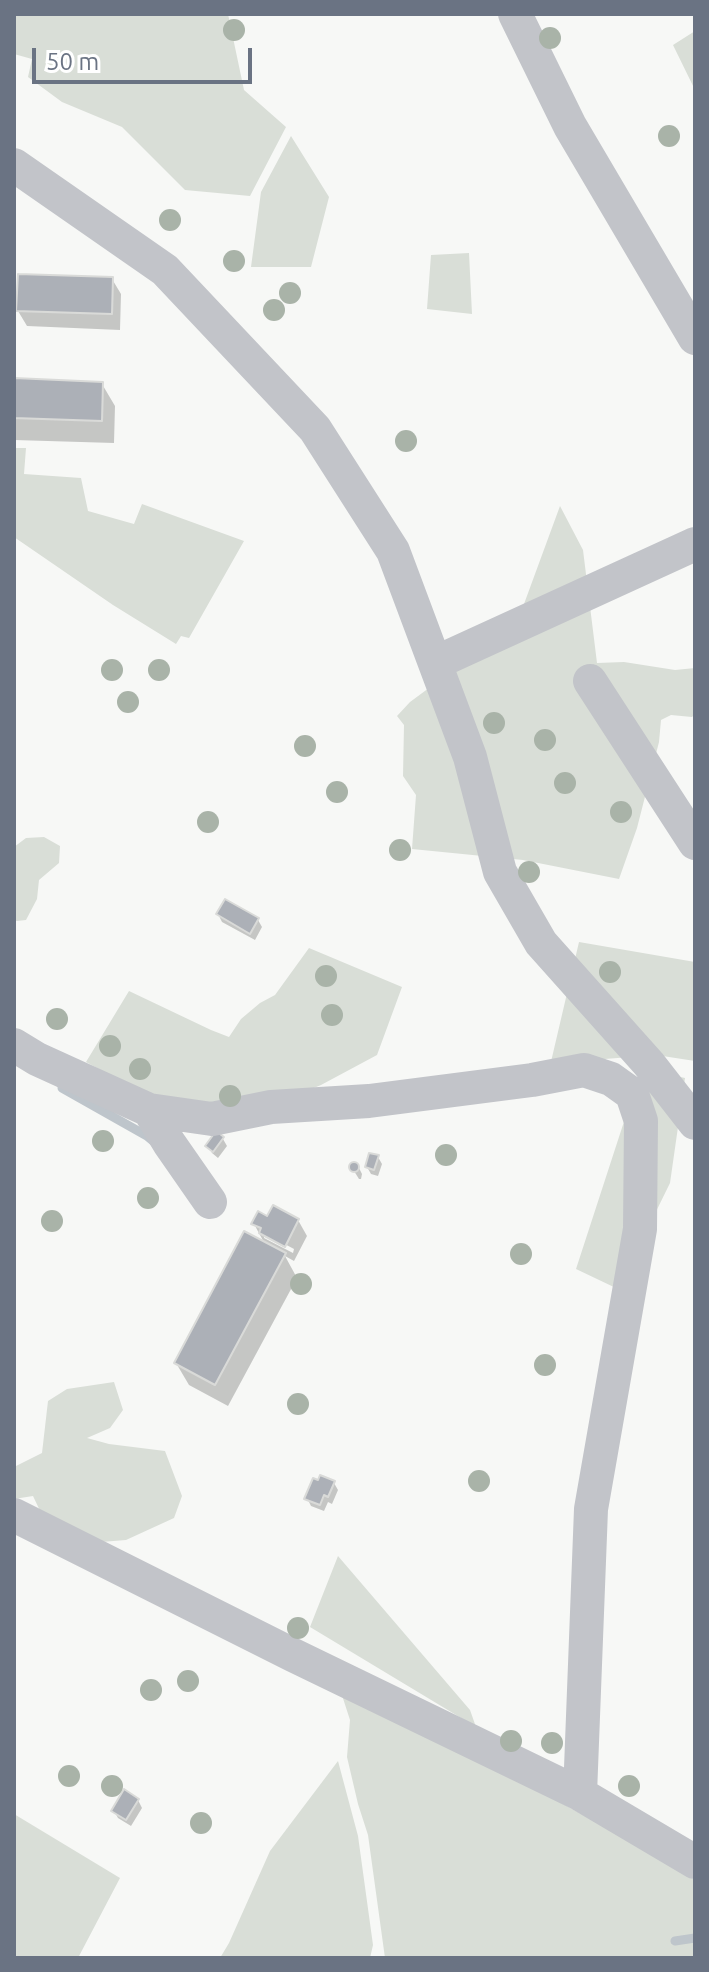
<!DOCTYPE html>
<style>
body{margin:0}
#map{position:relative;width:709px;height:1972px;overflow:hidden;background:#f7f8f6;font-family:Ubuntu,sans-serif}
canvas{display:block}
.frame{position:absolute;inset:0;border:16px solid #6a7383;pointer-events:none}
.scale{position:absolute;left:32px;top:48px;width:220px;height:36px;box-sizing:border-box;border:4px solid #6a7383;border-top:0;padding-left:10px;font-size:24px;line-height:28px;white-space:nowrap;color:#6a7383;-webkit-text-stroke:6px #fff;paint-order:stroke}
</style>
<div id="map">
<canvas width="709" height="1972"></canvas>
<div class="frame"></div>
<div class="scale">50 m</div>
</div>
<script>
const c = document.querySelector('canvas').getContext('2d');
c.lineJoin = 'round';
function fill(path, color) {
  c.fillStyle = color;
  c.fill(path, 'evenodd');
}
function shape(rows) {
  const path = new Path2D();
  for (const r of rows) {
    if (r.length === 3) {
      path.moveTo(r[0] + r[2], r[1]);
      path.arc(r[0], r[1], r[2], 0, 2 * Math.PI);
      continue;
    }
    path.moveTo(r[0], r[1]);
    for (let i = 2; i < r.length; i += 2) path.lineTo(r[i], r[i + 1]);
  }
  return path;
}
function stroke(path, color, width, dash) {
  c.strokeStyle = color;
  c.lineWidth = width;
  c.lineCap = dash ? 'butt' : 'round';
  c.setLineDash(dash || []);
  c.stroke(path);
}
fill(shape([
 [14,14,228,14,244,90,286,127,250,196,185,190,122,127,62,102,28,77,32,59,14,54],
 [695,31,695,90,673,45],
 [291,136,329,197,311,267,251,267,261,192],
 [469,253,472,314,427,309,431,255],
 [15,448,26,448,24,474,81,478,88,511,134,524,142,504,244,541,189,638,181,636,176,644,113,605,14,537],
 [560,506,583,550,597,663,624,662,675,670,695,668,695,714,692,717,671,715,661,720,659,742,637,828,619,879,523,860,412,849,416,795,403,776,404,725,397,716,410,702,517,623],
 [44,837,60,846,59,863,39,880,37,899,26,920,17,921,14,920,14,847,26,838],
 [579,942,695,962,695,1061,656,1055,592,1060,550,1066],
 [309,948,402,987,377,1055,321,1085,297,1095,166,1106,86,1062,129,991,211,1030,229,1037,241,1019,260,1003,275,995],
 [667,1074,685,1078,670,1183,618,1289,576,1269,632,1097],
 [114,1382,123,1410,110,1428,87,1438,109,1444,165,1451,182,1496,174,1518,126,1540,101,1542,51,1534,33,1496,14,1499,14,1467,42,1453,48,1401,67,1389],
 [338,1556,470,1710,476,1727,310,1627],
 [340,1689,473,1754,592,1820,695,1880,695,1958,385,1958,368,1835,358,1804,347,1757,350,1720],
 [338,1761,358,1836,373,1945,370,1958,220,1958,229,1943,270,1851],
 [14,1814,120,1878,78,1958,14,1958]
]), '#d9ded7');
fill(shape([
 [112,279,121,294,120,330,27,326,18,311],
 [14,380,102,384,115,406,114,443,14,440],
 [218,914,258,920,262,927,255,940,222,922],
 [217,1134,223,1139,227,1146,218,1158,212,1153,208,1146],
 [378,1157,382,1164,378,1176,371,1174,367,1167],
 [354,1165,358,1166,362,1174,361,1179,359,1179,354,1171,352,1166],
 [268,1219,298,1220,307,1236,294,1261,285,1256,297,1278,228,1406,189,1385,176,1363,266,1246,254,1224],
 [264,1233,294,1249,293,1253,264,1238],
 [334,1483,338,1490,332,1504,328,1502,324,1511,311,1506,307,1498],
 [138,1800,142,1808,131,1826,118,1818,114,1811]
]), '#0003');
stroke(shape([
 [62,1088,147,1136,153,1141],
 [675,1941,695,1938]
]), '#bec5cb', 9);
const building = shape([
 [18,274,113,277,112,314,16,311,18,274],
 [14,378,103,382,102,421,14,418,14,378],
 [225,899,259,918,250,934,216,914,225,899],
 [216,1131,224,1137,213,1152,205,1146,216,1131],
 [369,1153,379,1155,374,1170,365,1167,369,1153],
 [354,1167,5],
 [273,1205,299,1219,285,1247,259,1233,261,1228,251,1224,258,1211,267,1216,273,1205],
 [244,1231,286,1253,215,1385,174,1363,244,1231],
 [320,1475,335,1481,328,1497,324,1495,320,1505,304,1499,313,1478,318,1480,320,1475],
 [124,1789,139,1799,126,1820,111,1811,124,1789]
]);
fill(building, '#acb0b7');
stroke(building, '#d9dad8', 2);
stroke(shape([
 [515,14,570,126,695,338],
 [14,165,165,270,315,429,393,551,470,757,500,872,541,943,649,1064,695,1123],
 [435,663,695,544],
 [590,681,695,843],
 [14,1045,37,1059,149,1110,169,1143,210,1202],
 [149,1110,212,1119,271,1107,369,1101,532,1080,584,1070,611,1079,632,1094,641,1121,640,1229,591,1509,580,1794],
 [14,1515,293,1655,580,1794,695,1862]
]), '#c2c4c9', 34);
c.fillStyle = '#a9b3a8';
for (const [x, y] of [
 [234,30],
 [550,38],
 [669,136],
 [170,220],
 [234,261],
 [290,293],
 [274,310],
 [406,441],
 [112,670],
 [159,670],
 [128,702],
 [494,723],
 [545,740],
 [305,746],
 [565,783],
 [337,792],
 [621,812],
 [208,822],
 [400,850],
 [529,872],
 [610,972],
 [326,976],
 [332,1015],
 [57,1019],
 [110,1046],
 [140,1069],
 [230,1096],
 [103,1141],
 [446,1155],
 [148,1198],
 [52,1221],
 [521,1254],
 [301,1284],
 [545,1365],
 [298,1404],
 [479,1481],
 [298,1628],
 [188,1681],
 [151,1690],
 [511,1741],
 [552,1743],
 [69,1776],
 [112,1786],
 [629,1786],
 [201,1823]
]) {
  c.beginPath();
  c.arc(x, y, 11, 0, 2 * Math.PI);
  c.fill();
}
</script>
